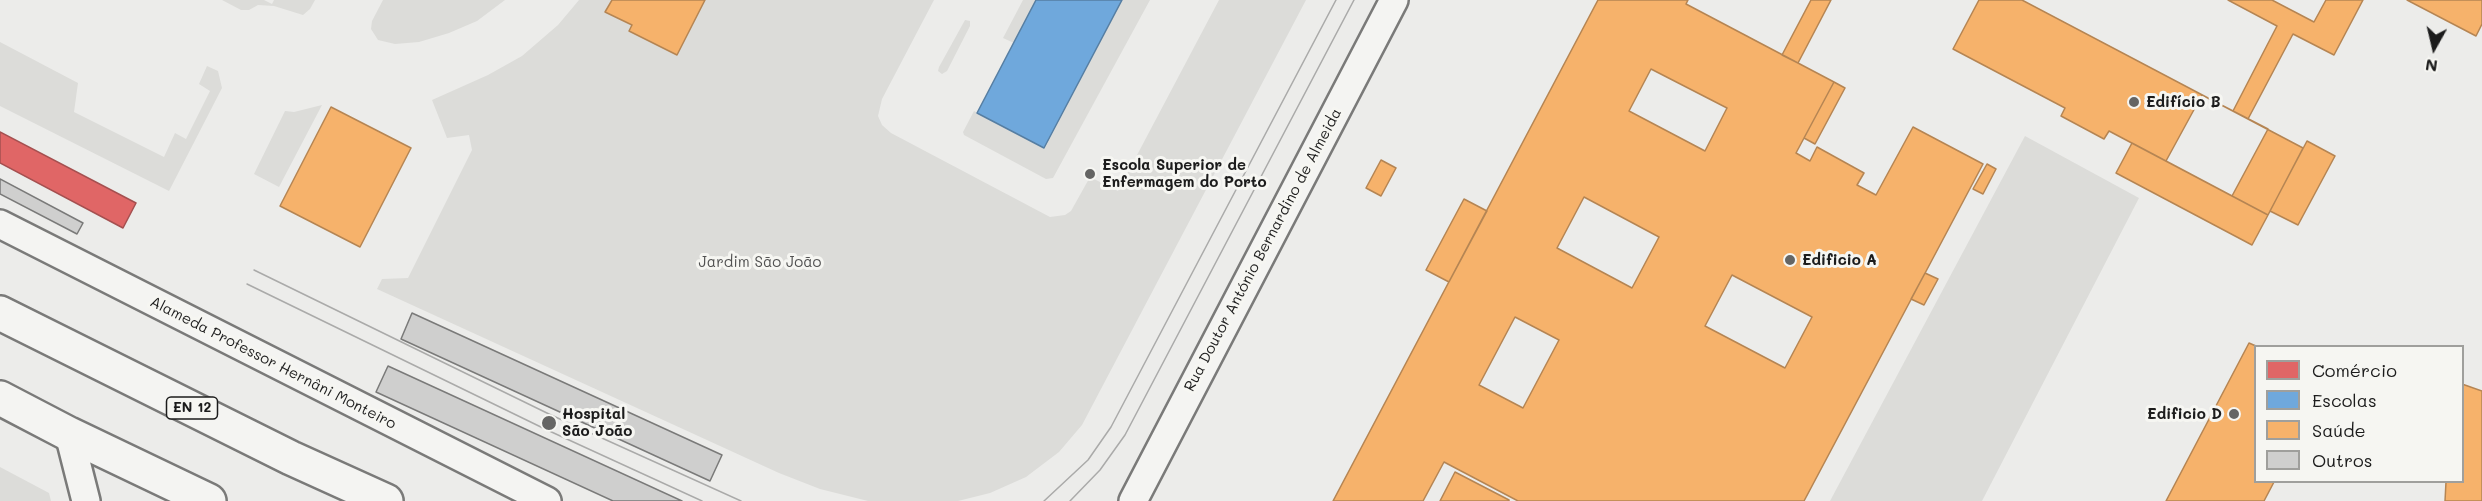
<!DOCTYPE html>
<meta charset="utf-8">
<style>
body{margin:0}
#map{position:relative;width:2482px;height:501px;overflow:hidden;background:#ececea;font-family:Mali,sans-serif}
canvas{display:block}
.legend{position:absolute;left:2254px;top:345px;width:210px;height:138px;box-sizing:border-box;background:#f6f6f2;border:2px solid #9f9f9c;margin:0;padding:8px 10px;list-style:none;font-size:18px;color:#1c1c1c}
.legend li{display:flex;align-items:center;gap:12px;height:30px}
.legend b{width:30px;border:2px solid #9f9f9c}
.north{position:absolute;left:2404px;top:18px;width:60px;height:60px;-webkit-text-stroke:4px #f6f6f2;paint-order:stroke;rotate:188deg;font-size:16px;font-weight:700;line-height:24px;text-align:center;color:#1c1c1c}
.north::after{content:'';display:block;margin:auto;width:21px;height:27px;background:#1c1c1c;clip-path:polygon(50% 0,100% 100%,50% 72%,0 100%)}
</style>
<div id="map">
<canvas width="2482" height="501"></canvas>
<ul class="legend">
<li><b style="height:16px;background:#e06666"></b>Comércio</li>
<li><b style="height:16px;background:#6fa8dc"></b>Escolas</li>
<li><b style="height:16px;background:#f6b26b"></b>Saúde</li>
<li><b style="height:16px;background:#cfcfce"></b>Outros</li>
</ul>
<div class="north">N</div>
</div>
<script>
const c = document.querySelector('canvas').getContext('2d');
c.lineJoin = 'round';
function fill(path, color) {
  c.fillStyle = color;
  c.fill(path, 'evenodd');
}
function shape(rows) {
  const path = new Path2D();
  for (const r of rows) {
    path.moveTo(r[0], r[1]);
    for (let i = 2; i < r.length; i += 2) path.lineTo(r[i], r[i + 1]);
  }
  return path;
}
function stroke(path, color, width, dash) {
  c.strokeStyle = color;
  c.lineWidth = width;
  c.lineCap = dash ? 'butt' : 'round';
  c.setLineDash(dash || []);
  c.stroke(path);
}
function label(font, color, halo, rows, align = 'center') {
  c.font = font + ' Mali,sans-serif';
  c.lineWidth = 6;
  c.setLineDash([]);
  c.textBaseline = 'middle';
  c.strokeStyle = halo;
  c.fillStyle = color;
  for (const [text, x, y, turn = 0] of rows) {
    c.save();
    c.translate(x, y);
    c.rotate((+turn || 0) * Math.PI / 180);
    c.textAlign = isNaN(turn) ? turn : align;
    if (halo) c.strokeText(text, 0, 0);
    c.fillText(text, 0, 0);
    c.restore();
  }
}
fill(shape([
 [222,0,264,0,272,4,274,0,315,0,310,9,303,15,274,6,258,5,249,10,241,10],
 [383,0,505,0,477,21,449,33,419,42,395,44,378,40,371,29,372,21],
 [579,0,612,0,606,12,632,25,629,30,705,0,934,0,882,99,878,116,882,125,891,133,1050,217,1065,215,1071,211,1090,177,1118,191,1219,0,1306,0,1082,425,1059,452,1026,477,990,493,958,501,868,501,820,489,779,473,377,289,382,279,408,278,472,150,469,135,447,138,432,100,488,75,522,56,558,25],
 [1023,0,1036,0,1014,43,1003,38],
 [1122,0,1150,0,1053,178,1046,179,964,135,963,132,974,111,1045,148],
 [965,20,970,21,970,26,947,71,942,74,938,71,939,67],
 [0,42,78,83,74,112,164,157,175,133,186,139,210,91,199,84,207,66,218,71,222,88,169,191,0,106],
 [322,105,279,187,254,174,285,111,294,112],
 [2025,136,2139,198,1982,501,1830,501],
 [0,467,49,493,51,501,0,501]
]), '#dcdcd9');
const shops = shape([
 [0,132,136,203,123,228,0,163,0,132]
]);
fill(shops, '#e06666');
stroke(shops, '#a55050', 1.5);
const schools = shape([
 [1036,0,1122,0,1044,148,977,113,1036,0]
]);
fill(schools, '#6fa8dc');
stroke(schools, '#567ea2', 1.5);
const health = shape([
 [612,0,705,0,677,55,629,31,632,25,605,12,612,0],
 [1598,0,1688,0,1686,4,1834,82,1796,153,1810,161,1817,147,1864,173,1857,185,1876,195,1913,127,1983,164,1804,501,1518,501,1444,462,1423,501,1333,501,1598,0],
 [1651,69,1727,108,1705,151,1629,111,1651,69],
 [1584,197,1659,237,1632,288,1557,248,1584,197],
 [1732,275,1812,317,1785,368,1705,326,1732,275],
 [1515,317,1559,340,1523,408,1479,385,1515,317],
 [1811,0,1831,0,1798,63,1782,55,1811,0],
 [1979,0,2022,0,2303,148,2268,215,2109,131,2104,139,2061,116,2065,108,1953,49,1979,0],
 [2228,0,2272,0,2314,22,2326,0,2363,0,2334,55,2293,34,2248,119,2233,111,2277,26,2228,0],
 [2407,0,2482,0,2482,24,2476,36,2407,0],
 [1834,82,1845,88,1815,144,1804,138,1834,82],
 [2202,95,2268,129,2232,196,2166,161,2202,95],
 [331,107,411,148,360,247,280,206,331,107],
 [2307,141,2335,156,2298,225,2270,211,2307,141],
 [2132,143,2268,215,2252,245,2116,173,2132,143],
 [1381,160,1396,168,1381,196,1366,188,1381,160],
 [1987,164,1996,169,1983,194,1973,189,1987,164],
 [1464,199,1487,211,1449,282,1426,270,1464,199],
 [1925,273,1938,279,1924,305,1911,299,1925,273],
 [2249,343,2256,346,2256,482,2274,482,2264,501,2166,501,2249,343],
 [2462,384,2482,391,2482,501,2445,501,2446,482,2462,482,2462,384],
 [1455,472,1509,500,1509,501,1440,501,1455,472]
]);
fill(health, '#f6b26b');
stroke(health, '#b58553', 1.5);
const building = shape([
 [0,179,83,223,77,234,0,194,0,179],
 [412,313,722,455,710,481,401,339,412,313],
 [388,366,682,501,613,501,376,392,388,366]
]);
fill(building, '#cfcfce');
stroke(building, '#7a7a79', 1.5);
const minor = shape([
 [0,224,547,501],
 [69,434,86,501],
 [1133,501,1394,0]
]);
const primary = shape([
 [0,313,291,458,386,501],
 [0,398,69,434,209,501]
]);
stroke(minor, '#7a7a79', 32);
stroke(primary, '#7a7a79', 38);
stroke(minor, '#f4f4f2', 27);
stroke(primary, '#f4f4f2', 33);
stroke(shape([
 [254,270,551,415,741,501],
 [247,284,545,429,702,501],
 [1044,501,1088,460,1111,427,1336,0],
 [1070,501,1100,470,1125,435,1354,0]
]), '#aaaaa9', 1.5);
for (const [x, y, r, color] of [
 [2134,102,6,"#656564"],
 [1090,174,6,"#656564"],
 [1790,260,6,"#656564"],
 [2234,414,6,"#656564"],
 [549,423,8,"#656564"]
]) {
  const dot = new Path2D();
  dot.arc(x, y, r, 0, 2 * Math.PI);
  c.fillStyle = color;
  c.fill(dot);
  stroke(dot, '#f6f6f2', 2);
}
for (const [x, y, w] of [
 [192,408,51]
]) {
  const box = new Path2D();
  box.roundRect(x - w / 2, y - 11, w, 22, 4.5);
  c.fillStyle = '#f6f6f2';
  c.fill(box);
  stroke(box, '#1c1c1c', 1.5);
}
label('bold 14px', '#1c1c1c', null, [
 ["EN 12",192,408]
]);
label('bold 15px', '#1c1c1c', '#f6f6f2', [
 ["Edifício B",2146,102],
 ["Escola Superior de",1102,165],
 ["Enfermagem do Porto",1102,182],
 ["Edificio A",1802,260],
 ["Hospital",562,414],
 ["São João",562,431],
 ["Edificio D",2222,414,"right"]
], 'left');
label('15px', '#1c1c1c', '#f6f6f2', [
 ["Rua Doutor António Bernardino de Almeida",1263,250,-62],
 ["Alameda Professor Hernâni Monteiro",273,363,27]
]);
label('15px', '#515151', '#f6f6f2', [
 ["Jardim São João",760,262]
]);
</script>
